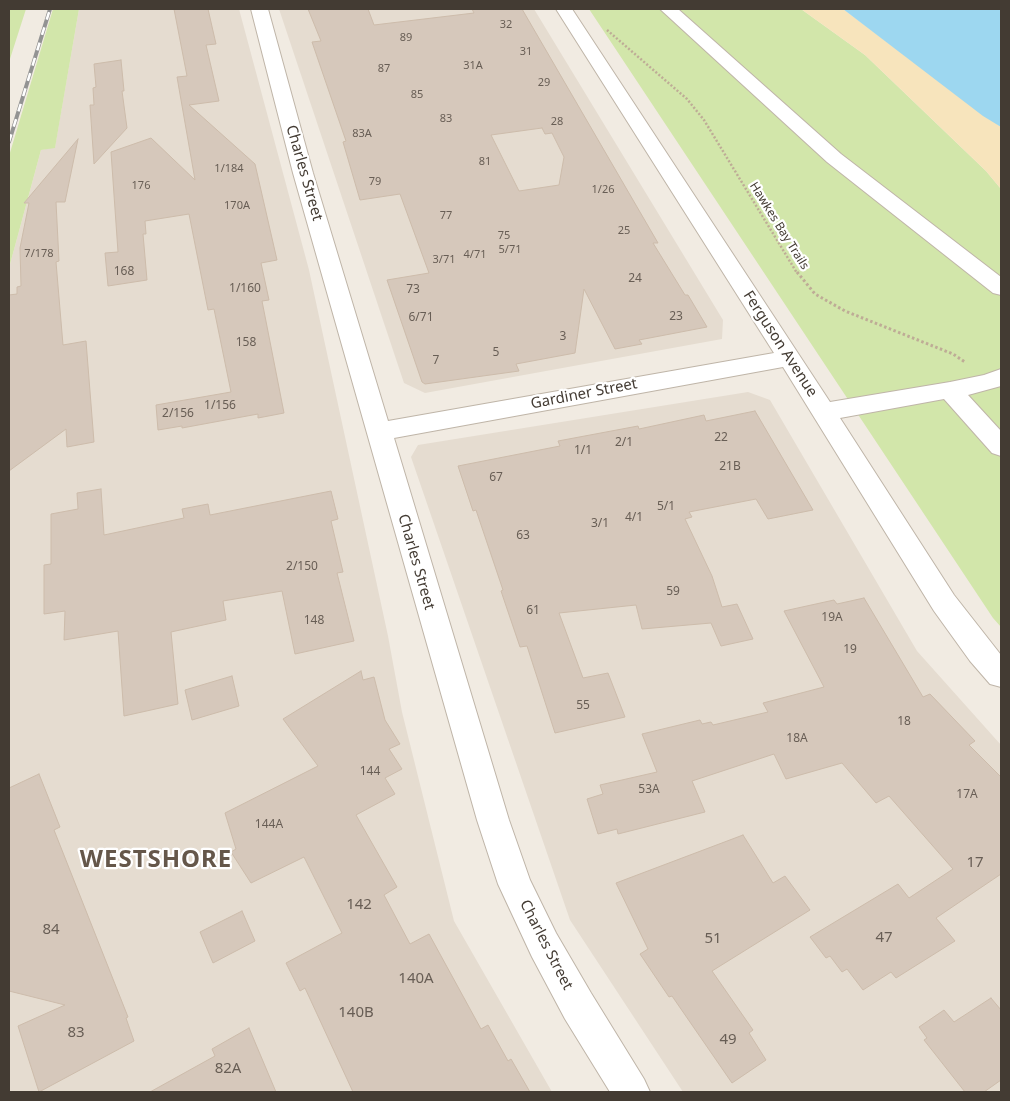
<!DOCTYPE html>
<style>
body{margin:0}
#map{position:relative;width:1010px;height:1101px;overflow:hidden;background:#f1ebe2;font-family:"Noto Sans",sans-serif}
canvas{display:block}
.frame{position:absolute;inset:0;border:10px solid #433b33;pointer-events:none}
</style>
<div id="map">
<canvas width="1010" height="1101"></canvas>
<div class="frame"></div>
</div>
<script>
const c = document.querySelector('canvas').getContext('2d');
c.lineJoin = 'round';
function fill(path, color) {
  c.fillStyle = color;
  c.fill(path, 'evenodd');
}
function shape(rows) {
  const path = new Path2D();
  for (const r of rows) {
    path.moveTo(r[0], r[1]);
    for (let i = 2; i < r.length; i += 2) path.lineTo(r[i], r[i + 1]);
  }
  return path;
}
function stroke(path, color, width, dash) {
  c.strokeStyle = color;
  c.lineWidth = width;
  c.lineCap = dash ? 'butt' : 'round';
  c.setLineDash(dash || []);
  c.stroke(path);
}
function label(font, color, halo, rows, align = 'center') {
  c.font = font + ' "Noto Sans",sans-serif';
  c.lineWidth = 4.5;
  c.setLineDash([]);
  c.textBaseline = 'middle';
  c.strokeStyle = halo;
  c.fillStyle = color;
  for (const [text, x, y, turn = 0] of rows) {
    c.save();
    c.translate(x, y);
    c.rotate((+turn || 0) * Math.PI / 180);
    c.textAlign = isNaN(turn) ? turn : align;
    if (halo) c.strokeText(text, 0, 0);
    c.fillText(text, 0, 0);
    c.restore();
  }
}
fill(shape([
 [79,9,239,9,309,270,388,636,402,712,454,921,552,1092,9,1092,9,268,41,150,55,147],
 [279,9,534,9,723,320,722,339,425,393,404,383],
 [748,392,770,400,917,651,1001,745,1001,1092,683,1092,570,920,411,457,418,445]
]), '#e5dcd0');
fill(shape([
 [9,9,26,9,9,62],
 [53,9,79,9,55,148,41,150,9,268,9,156],
 [589,9,801,9,865,55,986,171,1001,189,1001,627,993,618]
]), '#d2e6aa');
fill(shape([
 [801,9,843,9,1001,127,1001,189,986,171,865,55]
]), '#f7e4bc');
fill(shape([
 [843,9,1001,9,1001,127,983,116]
]), '#9dd7f0');
const building = shape([
 [174,9,208,9,216,44,206,45,219,101,189,105,255,164,277,260,261,263,269,300,262,301,284,413,258,418,258,414,182,428,182,426,158,430,156,405,231,392,214,309,208,310,189,214,145,221,146,234,143,234,147,280,108,286,105,253,118,252,111,152,151,138,195,180,177,77,187,76,174,9],
 [308,9,368,9,374,25,474,13,472,9,522,9,658,243,653,243,685,295,688,295,707,327,639,340,642,344,615,349,584,289,575,353,516,364,519,371,425,384,422,382,387,280,429,273,400,194,360,200,343,142,346,141,312,42,321,41,308,9],
 [542,128,545,134,552,133,564,157,559,185,519,191,491,135,542,128],
 [121,60,124,91,122,91,127,128,94,164,90,105,94,105,93,88,96,87,94,64,121,60],
 [78,139,65,202,56,202,59,261,56,262,63,345,86,341,94,442,67,447,66,429,9,471,9,295,17,294,17,287,21,286,20,248,29,203,24,203,78,139],
 [755,411,813,510,768,519,756,499,689,512,692,517,685,519,712,576,722,607,737,604,753,639,721,646,711,623,642,629,636,605,559,613,583,678,608,673,625,717,555,733,527,646,520,647,501,591,503,590,476,510,473,511,458,466,560,446,558,441,638,426,639,429,704,415,706,421,755,411],
 [101,489,104,535,184,518,182,509,208,504,210,515,331,491,338,519,331,521,343,572,337,573,354,641,295,654,282,591,223,601,226,620,171,632,178,704,124,716,118,631,64,640,65,611,44,614,44,565,51,564,51,514,78,509,77,493,101,489],
 [864,598,923,697,930,694,975,741,969,745,1001,777,1001,874,936,918,955,941,896,978,891,972,863,990,847,969,842,972,830,956,826,958,810,937,898,884,909,898,953,869,889,796,876,803,842,763,786,779,774,754,692,781,705,812,618,834,617,829,598,834,587,799,603,794,600,785,657,772,642,734,700,720,702,724,711,722,713,725,768,712,763,703,824,687,784,611,834,600,837,604,864,598],
 [361,671,363,680,374,677,385,720,400,744,389,749,402,769,385,778,395,794,356,815,397,887,384,895,410,944,429,934,481,1029,488,1025,508,1061,511,1059,530,1092,353,1092,305,988,300,991,286,963,342,933,304,857,251,883,231,852,236,849,225,813,318,766,283,719,361,671],
 [232,676,239,706,192,720,185,690,232,676],
 [39,774,60,827,54,830,128,1017,126,1018,134,1041,39,1092,18,1026,65,1005,9,991,9,788,39,774],
 [743,835,773,883,785,876,810,910,712,971,753,1030,749,1033,766,1060,732,1083,672,996,669,997,640,954,648,949,616,883,743,835],
 [242,911,255,941,213,963,200,932,242,911],
 [991,998,1001,1010,1001,1080,984,1092,965,1092,924,1040,927,1038,919,1027,944,1010,954,1022,991,998],
 [249,1028,276,1092,150,1092,215,1056,212,1049,249,1028]
]);
fill(building, '#d6c8bb');
stroke(building, '#cdbcab', 1);
const minor = shape([
 [251,9,268,9,313,173,388,421,774,353,556,9,572,9,830,402,950,382,984,375,1001,369,1001,386,968,395,1001,431,1001,456,992,453,944,399,840,418,954,595,1001,655,1001,687,990,684,970,661,934,611,783,367,394,438,509,820,530,880,556,933,591,993,644,1079,650,1092,610,1092,565,1019,532,957,498,884,477,820,293,173,251,9],
 [660,9,678,9,841,154,1001,277,1001,295,993,293,827,162,660,9]
]);
stroke(minor, '#bfb5a8', 2);
stroke(shape([
 [607,30,687,99,704,120,797,273]
]), '#beac96', 2.5, [2, 2]);
stroke(shape([
 [797,272,815,294,845,311,953,354,965,362]
]), '#beac96', 3, [2.5, 2.5]);
fill(minor, '#fff');
const rail = shape([
 [9,142,50,9]
]);
stroke(rail, '#939393', 4);
stroke(rail, '#fff', 2.5, [8]);
label('11px', '#685e55', null, [
 ["32",506,25],
 ["89",406,38],
 ["31",526,52],
 ["31A",473,66],
 ["87",384,69],
 ["29",544,83],
 ["85",417,95],
 ["83",446,119],
 ["28",557,122],
 ["83A",362,134],
 ["81",485,162],
 ["1/184",229,169],
 ["79",375,182],
 ["176",141,186],
 ["1/26",603,190],
 ["170A",237,206],
 ["77",446,216],
 ["25",624,231],
 ["75",504,236],
 ["5/71",510,250],
 ["7/178",39,254],
 ["4/71",475,255],
 ["3/71",444,260]
]);
label('12px', '#433b33', '#fff', [
 ["Hawkes Bay Trails",779,226,58]
]);
label('12px', '#685e55', null, [
 ["168",124,272],
 ["24",635,279],
 ["1/160",245,289],
 ["73",413,290],
 ["23",676,317],
 ["6/71",421,318],
 ["3",563,337],
 ["158",246,343],
 ["5",496,353],
 ["7",436,361],
 ["1/156",220,406],
 ["2/156",178,414],
 ["22",721,438],
 ["2/1",624,443],
 ["1/1",583,451],
 ["21B",730,467],
 ["67",496,478],
 ["5/1",666,507],
 ["4/1",634,518],
 ["3/1",600,524],
 ["63",523,536],
 ["2/150",302,567],
 ["59",673,592],
 ["61",533,611],
 ["19A",832,618],
 ["148",314,621],
 ["19",850,650],
 ["55",583,706],
 ["18",904,722],
 ["18A",797,739],
 ["144",370,772],
 ["53A",649,790],
 ["17A",967,795],
 ["144A",269,825]
]);
label('15px', '#433b33', '#fff', [
 ["Charles Street",304,173,74],
 ["Ferguson Avenue",780,344,57],
 ["Gardiner Street",584,394,-11],
 ["Charles Street",416,562,74],
 ["Charles Street",546,945,63]
]);
label('15px', '#685e55', null, [
 ["17",975,863],
 ["142",359,905],
 ["84",51,930],
 ["47",884,938],
 ["51",713,939],
 ["140A",416,979],
 ["140B",356,1013],
 ["83",76,1033],
 ["49",728,1040],
 ["82A",228,1069]
]);
c.letterSpacing = '1px';
label('bold 24px', '#65574a', '#fff', [
 ["WESTSHORE",156,860]
]);
c.letterSpacing = '0px';
</script>
